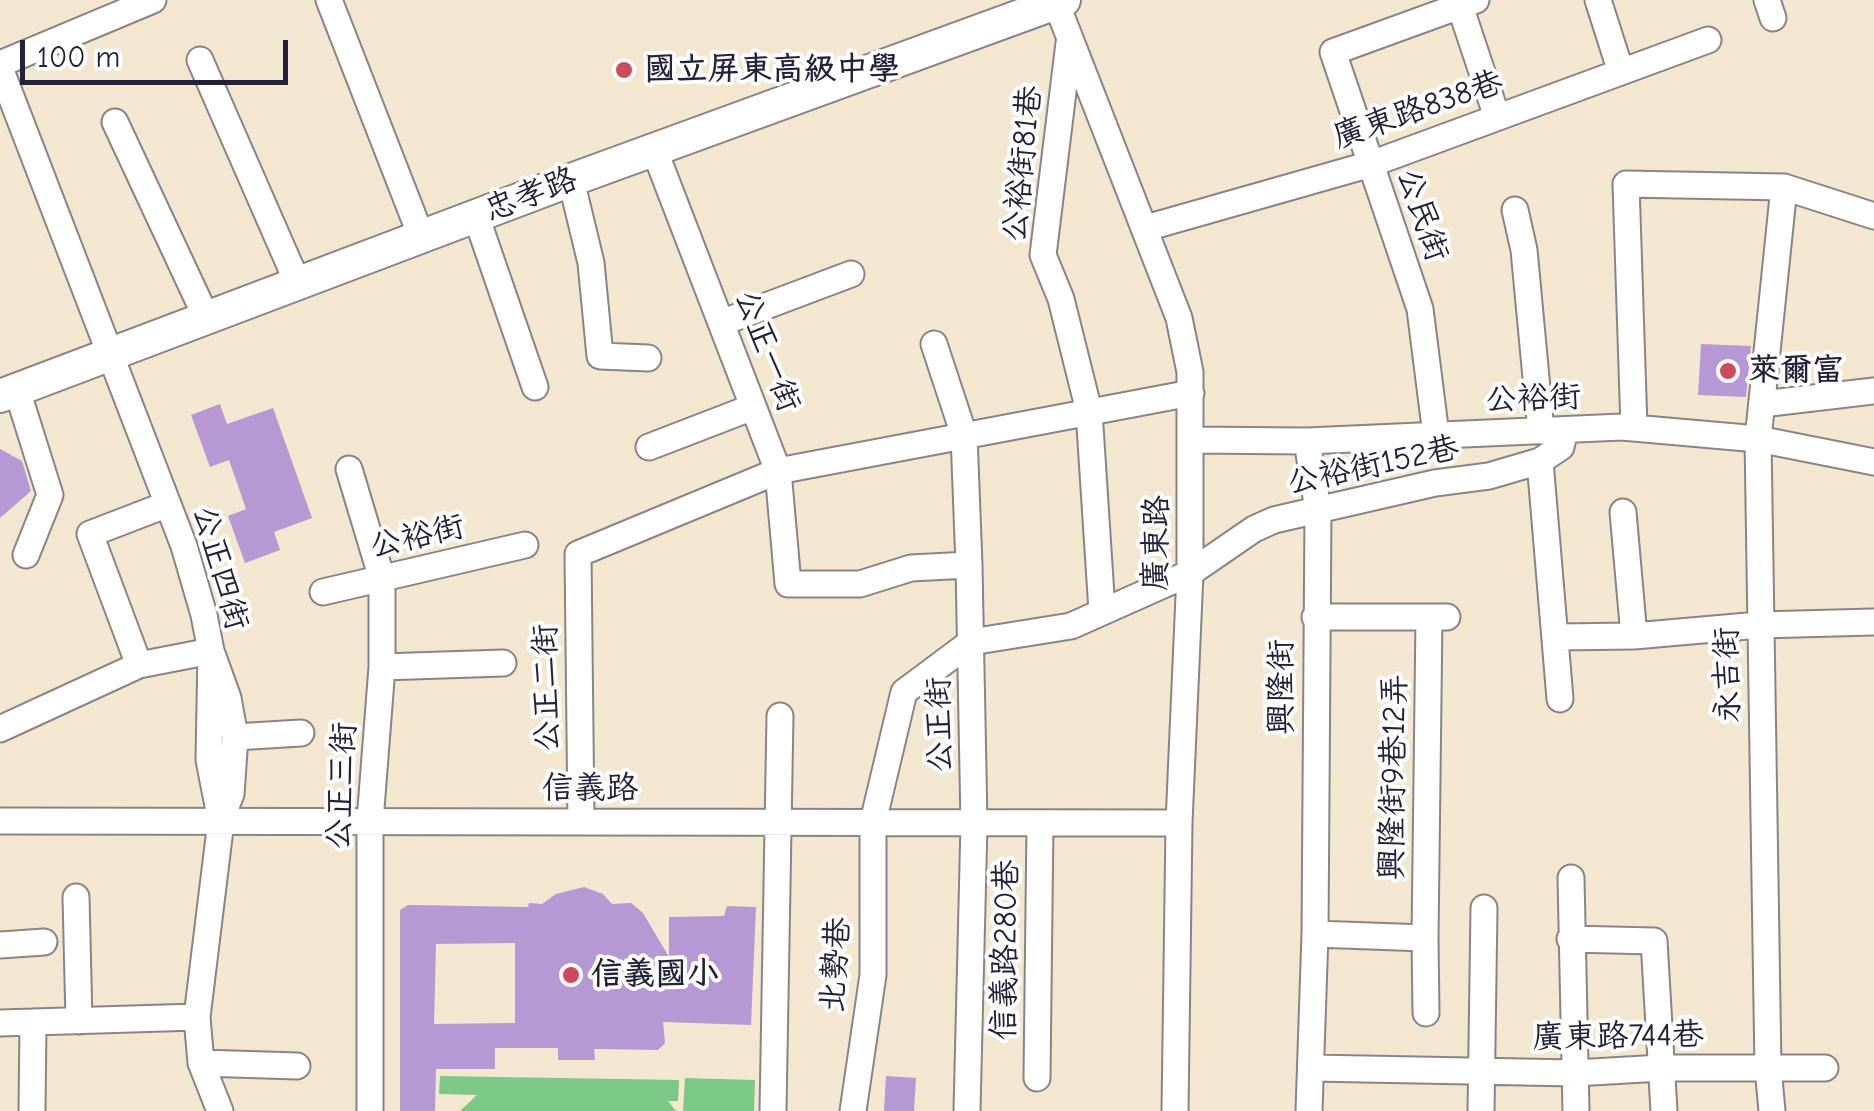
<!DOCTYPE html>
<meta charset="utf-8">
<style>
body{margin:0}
#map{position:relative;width:1874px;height:1111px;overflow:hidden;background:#f3e7cf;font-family:"Comic Neue",sans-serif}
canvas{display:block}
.scale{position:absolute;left:20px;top:40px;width:268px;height:45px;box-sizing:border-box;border:5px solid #22223b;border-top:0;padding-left:12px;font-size:30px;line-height:35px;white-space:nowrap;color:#22223b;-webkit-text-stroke:8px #fff;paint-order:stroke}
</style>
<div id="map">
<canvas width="1874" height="1111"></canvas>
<div class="scale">100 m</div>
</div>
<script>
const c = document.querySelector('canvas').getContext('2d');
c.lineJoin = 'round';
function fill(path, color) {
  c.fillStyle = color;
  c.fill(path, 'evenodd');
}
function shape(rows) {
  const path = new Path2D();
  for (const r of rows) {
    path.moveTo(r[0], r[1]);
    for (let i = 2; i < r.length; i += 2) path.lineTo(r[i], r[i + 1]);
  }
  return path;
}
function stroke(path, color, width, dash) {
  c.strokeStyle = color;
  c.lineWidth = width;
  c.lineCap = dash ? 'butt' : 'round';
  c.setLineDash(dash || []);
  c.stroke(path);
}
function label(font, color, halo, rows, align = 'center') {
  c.font = font + ' "Comic Neue","LXGW WenKai TC",sans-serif';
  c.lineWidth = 8;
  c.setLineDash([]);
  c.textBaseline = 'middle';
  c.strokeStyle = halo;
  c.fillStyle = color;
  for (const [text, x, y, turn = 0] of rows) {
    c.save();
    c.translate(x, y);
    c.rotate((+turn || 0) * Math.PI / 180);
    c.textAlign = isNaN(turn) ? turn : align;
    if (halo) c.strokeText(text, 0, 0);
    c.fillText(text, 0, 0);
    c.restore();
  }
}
fill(shape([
 [440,1076,679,1080,678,1101,668,1101,676,1111,460,1111,477,1095,439,1094],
 [685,1078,755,1080,754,1111,683,1111]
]), '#7cc987');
fill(shape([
 [1701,344,1751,346,1746,397,1698,395],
 [220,404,227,424,273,408,312,518,274,532,280,550,245,563,228,516,246,509,229,460,210,467,191,415],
 [0,449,22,461,31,491,0,518],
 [584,887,603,894,612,904,631,903,643,913,669,957,669,917,724,916,727,906,756,907,751,1025,663,1022,665,1043,658,1050,594,1049,595,1060,558,1060,558,1048,495,1048,495,1069,436,1069,435,1111,400,1111,400,910,408,905,528,907,529,903,542,904,556,894],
 [515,943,515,1023,434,1024,436,944],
 [886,1076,916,1078,914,1111,884,1111]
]), '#b698d4');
const minor = shape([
 [329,0,421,236],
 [1055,0,1179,318,1190,372,1190,573,1179,823,1175,1111],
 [1598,0,1621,72],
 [1767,0,1773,18],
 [1460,6,1497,117],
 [1069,43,1043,255,1061,299,1089,411,1102,611],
 [200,60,298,284],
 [0,64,153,0],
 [0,68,184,546,204,615,211,651,209,760,221,821,197,1017,201,1063,220,1111],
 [115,122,207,319],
 [654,149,778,471,788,584,860,584,911,568,969,565],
 [571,180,591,263,600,356,648,358],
 [1515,210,1524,250,1541,431],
 [476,216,535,387],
 [1146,228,1371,164,1708,40],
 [721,323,851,274],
 [934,344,964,435,969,565,974,823,967,1111],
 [17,390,50,495,26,555],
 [1762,404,1874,391],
 [1634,428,1626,184,1784,187,1874,216],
 [1436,435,1420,309,1333,52,1476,0],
 [1191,440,1307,441,1622,427,1758,439,1874,462],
 [1307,441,1318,510,1315,934,1309,1111],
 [649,447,753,407],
 [1540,461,1560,699],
 [349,469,382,579,382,667,370,821,370,1111],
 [168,504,90,534,139,665,211,651,228,698,235,737,231,794,222,816],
 [1623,512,1634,636],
 [323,592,525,545],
 [1315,617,1447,617],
 [1557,637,1634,636,1759,625,1874,622],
 [382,667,503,663],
 [0,729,139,665],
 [235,737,301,733],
 [0,821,1179,823],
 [581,822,578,554,778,471,1191,393],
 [1571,878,1576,1111],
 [76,897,79,1021],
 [1315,934,1425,938,1426,1013],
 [1425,938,1429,617],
 [1570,939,1654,941,1664,1111],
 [0,945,44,942],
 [33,1022,197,1017],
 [0,1023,33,1022,32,1111],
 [201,1063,297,1066],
 [1312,1068,1575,1073,1661,1068,1825,1068],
 [1037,1078,1040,823],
 [773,1111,780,716],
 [853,1111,873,975,873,822,904,692,971,642,1071,626,1190,573,1254,529,1274,520,1435,483,1489,476,1540,461,1561,447,1565,430],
 [1481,1111,1484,908],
 [1772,1111,1768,1068,1758,439,1784,187]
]);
const major = shape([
 [0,396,571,180,1064,0]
]);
stroke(minor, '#8a8485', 29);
stroke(major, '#8a8485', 36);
stroke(minor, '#fff', 25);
stroke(major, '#fff', 32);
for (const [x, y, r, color] of [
 [624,70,10,"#d1495b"],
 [1728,371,10,"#d1495b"],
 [571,975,10,"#d1495b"]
]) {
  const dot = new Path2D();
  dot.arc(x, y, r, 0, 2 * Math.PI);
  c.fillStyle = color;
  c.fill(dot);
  stroke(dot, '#fff', 4);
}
label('bold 32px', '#22223b', '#fff', [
 ["國立屏東高級中學",644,70],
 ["萊爾富",1748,371],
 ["信義國小",591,975]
], 'left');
label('32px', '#22223b', '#fff', [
 ["廣東路838巷",1418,110,-19],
 ["公裕街81巷",1023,164,-84],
 ["忠孝路",531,195,-21],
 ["公民街",1422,215,71],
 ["公正一街",767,351,69],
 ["公裕街",1533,399,-2],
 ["公裕街152巷",1373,466,-12],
 ["公裕街",417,537,-13],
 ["廣東路",1157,543,-89],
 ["公正四街",220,568,74],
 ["永吉街",1728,675,-91],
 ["興隆街",1282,687,-90],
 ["公正二街",547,688,-91],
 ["公正街",940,725,-91],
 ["興隆街9巷12弄",1394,777,-89],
 ["公正三街",342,786,-87],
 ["信義路",590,789],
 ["信義路280巷",1006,950,-89],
 ["北勢巷",836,965,-86],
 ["廣東路744巷",1618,1037,-1]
]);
</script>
